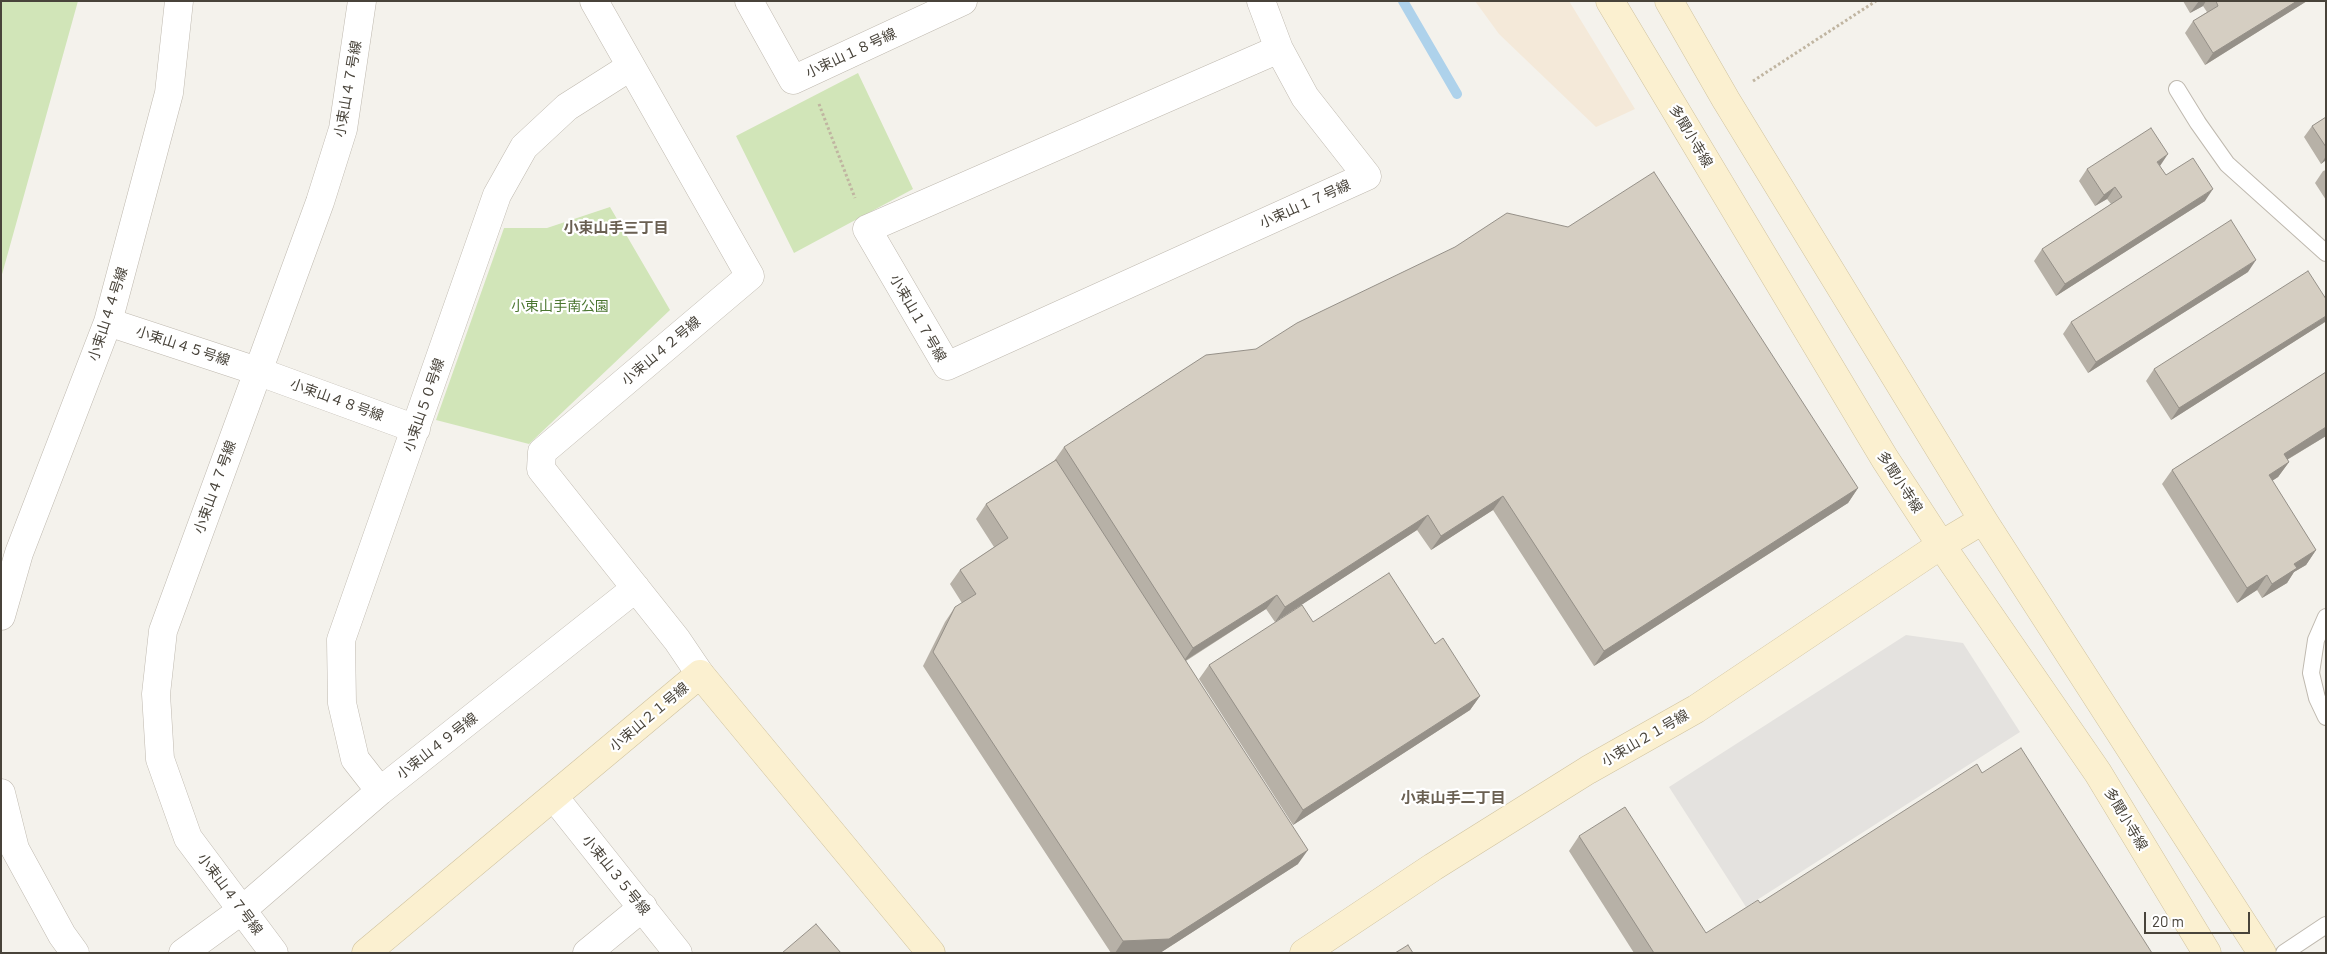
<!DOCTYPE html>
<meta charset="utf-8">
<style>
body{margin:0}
#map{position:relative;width:2327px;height:954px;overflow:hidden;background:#f4f2ec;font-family:Barlow,sans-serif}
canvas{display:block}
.frame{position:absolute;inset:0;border:2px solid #48433a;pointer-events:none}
.scale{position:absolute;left:2144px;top:912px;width:106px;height:22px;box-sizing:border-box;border:2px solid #48433a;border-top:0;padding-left:6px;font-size:15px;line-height:18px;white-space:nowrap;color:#48433a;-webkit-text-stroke:4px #fff;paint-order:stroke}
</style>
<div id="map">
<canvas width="2327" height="954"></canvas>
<div class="frame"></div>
<div class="scale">20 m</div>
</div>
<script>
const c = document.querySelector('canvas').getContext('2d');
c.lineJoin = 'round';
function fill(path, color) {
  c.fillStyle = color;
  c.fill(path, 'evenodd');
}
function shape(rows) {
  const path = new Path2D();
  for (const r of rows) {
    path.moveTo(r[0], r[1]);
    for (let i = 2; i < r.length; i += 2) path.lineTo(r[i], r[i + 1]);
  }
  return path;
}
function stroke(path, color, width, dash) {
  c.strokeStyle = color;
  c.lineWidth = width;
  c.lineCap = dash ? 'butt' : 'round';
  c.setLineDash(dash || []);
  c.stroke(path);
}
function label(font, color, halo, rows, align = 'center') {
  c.font = font + ' Barlow,"Noto Sans JP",sans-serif';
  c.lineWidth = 4.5;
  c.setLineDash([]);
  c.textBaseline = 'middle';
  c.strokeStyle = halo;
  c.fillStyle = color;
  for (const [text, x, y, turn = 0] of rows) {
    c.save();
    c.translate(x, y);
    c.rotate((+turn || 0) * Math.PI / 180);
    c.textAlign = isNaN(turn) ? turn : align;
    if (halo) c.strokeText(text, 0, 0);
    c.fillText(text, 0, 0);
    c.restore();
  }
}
fill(shape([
 [1475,1,1569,1,1635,109,1596,127,1499,34]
]), '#f4e9d9');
fill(shape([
 [1,1,78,1,1,278],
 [858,73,913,189,794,253,736,136],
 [610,207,670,310,529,444,436,420,504,228,547,228]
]), '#d1e5b8');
fill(shape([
 [1906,635,1963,643,2020,732,1746,907,1669,787]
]), '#e4e2df');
stroke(shape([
 [1403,1,1457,94]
]), '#aed2eb', 10);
const lane = shape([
 [2177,89,2198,123,2227,164,2326,253],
 [2326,617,2316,640,2311,673,2317,698,2326,717],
 [2284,953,2326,925]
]);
const street = shape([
 [594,1,750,276,542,452,541,469,677,640,700,674],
 [749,1,793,80,963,1],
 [1261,1,1279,49,1305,97,1367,176,947,366,867,229,1279,49],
 [108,322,257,371,416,429],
 [1,616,19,553,108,322,169,93,179,1],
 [380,791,355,759,342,703,341,640,497,195,524,147,567,107,630,67],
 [1,793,15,849,62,935,75,953],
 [554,797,678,953],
 [183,953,242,910,380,791,636,588],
 [274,953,188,838,160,759,156,694,163,631,320,202,343,129,362,1],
 [587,953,643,907]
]);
const secondary = shape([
 [1610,1,1885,459,1941,545,2098,773,2207,953],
 [1669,1,1726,100,1983,520,2262,953],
 [366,953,700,674,931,953],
 [1304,953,1433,867,1588,770,1696,709,1941,545,1983,520]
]);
stroke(lane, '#bfb9af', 18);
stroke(street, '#bfb9af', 29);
stroke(secondary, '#d0c39f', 29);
stroke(shape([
 [1753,81,1876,1],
 [819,104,855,198]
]), '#c0b5a1', 3, [2.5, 2.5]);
stroke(lane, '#fff', 16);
stroke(street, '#fff', 28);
stroke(secondary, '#fbf0d0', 28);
fill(shape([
 [2183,1,2307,1,2205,65,2185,33,2193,21,2207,12,2203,6,2190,13],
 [2326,117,2326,160,2321,164,2304,137,2312,126],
 [2160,166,2166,175,2205,201,2056,296,2034,261,2042,249,2111,204,2107,199,2095,206,2079,181,2087,169],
 [2326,170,2326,200,2315,183,2323,171],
 [2248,272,2088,373,2063,334,2071,322],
 [2325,322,2171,420,2146,381,2154,369],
 [2326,372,2326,436,2287,460,2289,462,2278,477,2272,481,2316,550,2306,565,2294,572,2287,583,2262,598,2257,590,2237,603,2162,484,2172,470],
 [1064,447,1858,488,1848,503,1594,666,1493,510,1431,550,1417,530,1275,622,1266,609,1186,661,1298,864,1160,953,1111,953,923,666,945,622,955,607,962,603,950,584,960,570,994,547,976,519,986,504,1054,461],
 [1313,622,1435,644,1480,696,1470,710,1293,825,1199,679,1209,665],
 [1579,836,1706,933,1760,903,2152,953,1634,953,1569,851]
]), '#b7b1a7');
fill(shape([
 [2199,1,2206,1,2203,6,2190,13],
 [2297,1,2307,1,2205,65,2213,53],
 [2168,154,2160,166,2157,162],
 [2326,156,2326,160,2321,164],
 [2115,187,2107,199,2095,206,2104,195],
 [2213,189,2205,201,2056,296,2065,284],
 [2256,260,2248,272,2088,373,2096,362],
 [2326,316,2325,322,2171,420,2179,408],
 [2326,427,2326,436,2273,468,2284,454],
 [2289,462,2278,477,2258,490,2269,475],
 [1858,488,1848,503,1594,666,1604,651],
 [1503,496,1493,510,1431,550,1441,536],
 [1428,515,1417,530,1275,622,1285,607],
 [2316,550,2306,565,2294,572,2287,583,2262,598,2272,584,2294,564],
 [2267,575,2257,590,2237,603,2247,588],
 [1277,595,1266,609,1183,662,1193,648],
 [1480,696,1470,710,1293,825,1303,810],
 [1308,850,1298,864,1160,953,1115,953,1123,941]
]), '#959088');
const building = shape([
 [2216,1,2297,1,2213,53,2193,21,2218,6,2216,1],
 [2326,117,2326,147,2312,126,2326,117],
 [2151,128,2168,154,2157,162,2166,175,2193,158,2213,189,2065,284,2042,249,2122,197,2115,187,2104,195,2087,169,2151,128],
 [1654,172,1858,488,1604,651,1503,496,1441,536,1428,515,1285,607,1277,595,1193,648,1064,447,1206,355,1256,349,1297,323,1455,247,1507,213,1568,227,1654,172],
 [2231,220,2256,260,2096,362,2071,322,2231,220],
 [2308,271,2326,299,2326,316,2179,408,2154,369,2308,271],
 [2326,372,2326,427,2284,454,2289,462,2269,475,2316,550,2294,564,2297,568,2272,584,2267,575,2247,588,2172,470,2326,372],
 [1056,460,1308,850,1169,939,1123,941,933,652,955,607,976,594,960,570,1008,538,986,504,1056,460],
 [1389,573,1435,644,1443,638,1480,696,1303,810,1209,665,1302,605,1313,622,1389,573],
 [2021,748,2152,953,1654,953,1579,836,1625,807,1706,933,1758,900,1760,903,1977,764,1982,773,2021,748],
 [816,924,841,953,782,953,816,924],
 [1408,945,1413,953,1395,953,1408,945]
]);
fill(building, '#d5cec2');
stroke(building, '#959088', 1);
label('14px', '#48433a', '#fff', [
 ["小束山１８号線",851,53,-25],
 ["小束山４７号線",348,89,-80],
 ["多聞小寺線",1691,136,59],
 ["小束山１７号線",1305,204,-24],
 ["小束山４４号線",108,314,-72],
 ["小束山１７号線",918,318,60],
 ["小束山４５号線",183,346,18],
 ["小束山４２号線",661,351,-40],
 ["小束山４８号線",337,400,20],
 ["小束山５０号線",424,405,-71],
 ["多聞小寺線",1900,482,57],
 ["小束山４７号線",215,487,-70],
 ["小束山２１号線",649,717,-40],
 ["小束山２１号線",1645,738,-30],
 ["小束山４９号線",437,746,-38],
 ["多聞小寺線",2126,819,59],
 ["小束山３５号線",616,875,51],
 ["小束山４７号線",230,894,53]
]);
label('14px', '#4b7631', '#fff', [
 ["小束山手南公園",560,306]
]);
label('bold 15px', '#6a6052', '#fff', [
 ["小束山手三丁目",616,228],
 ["小束山手二丁目",1453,798]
]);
</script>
